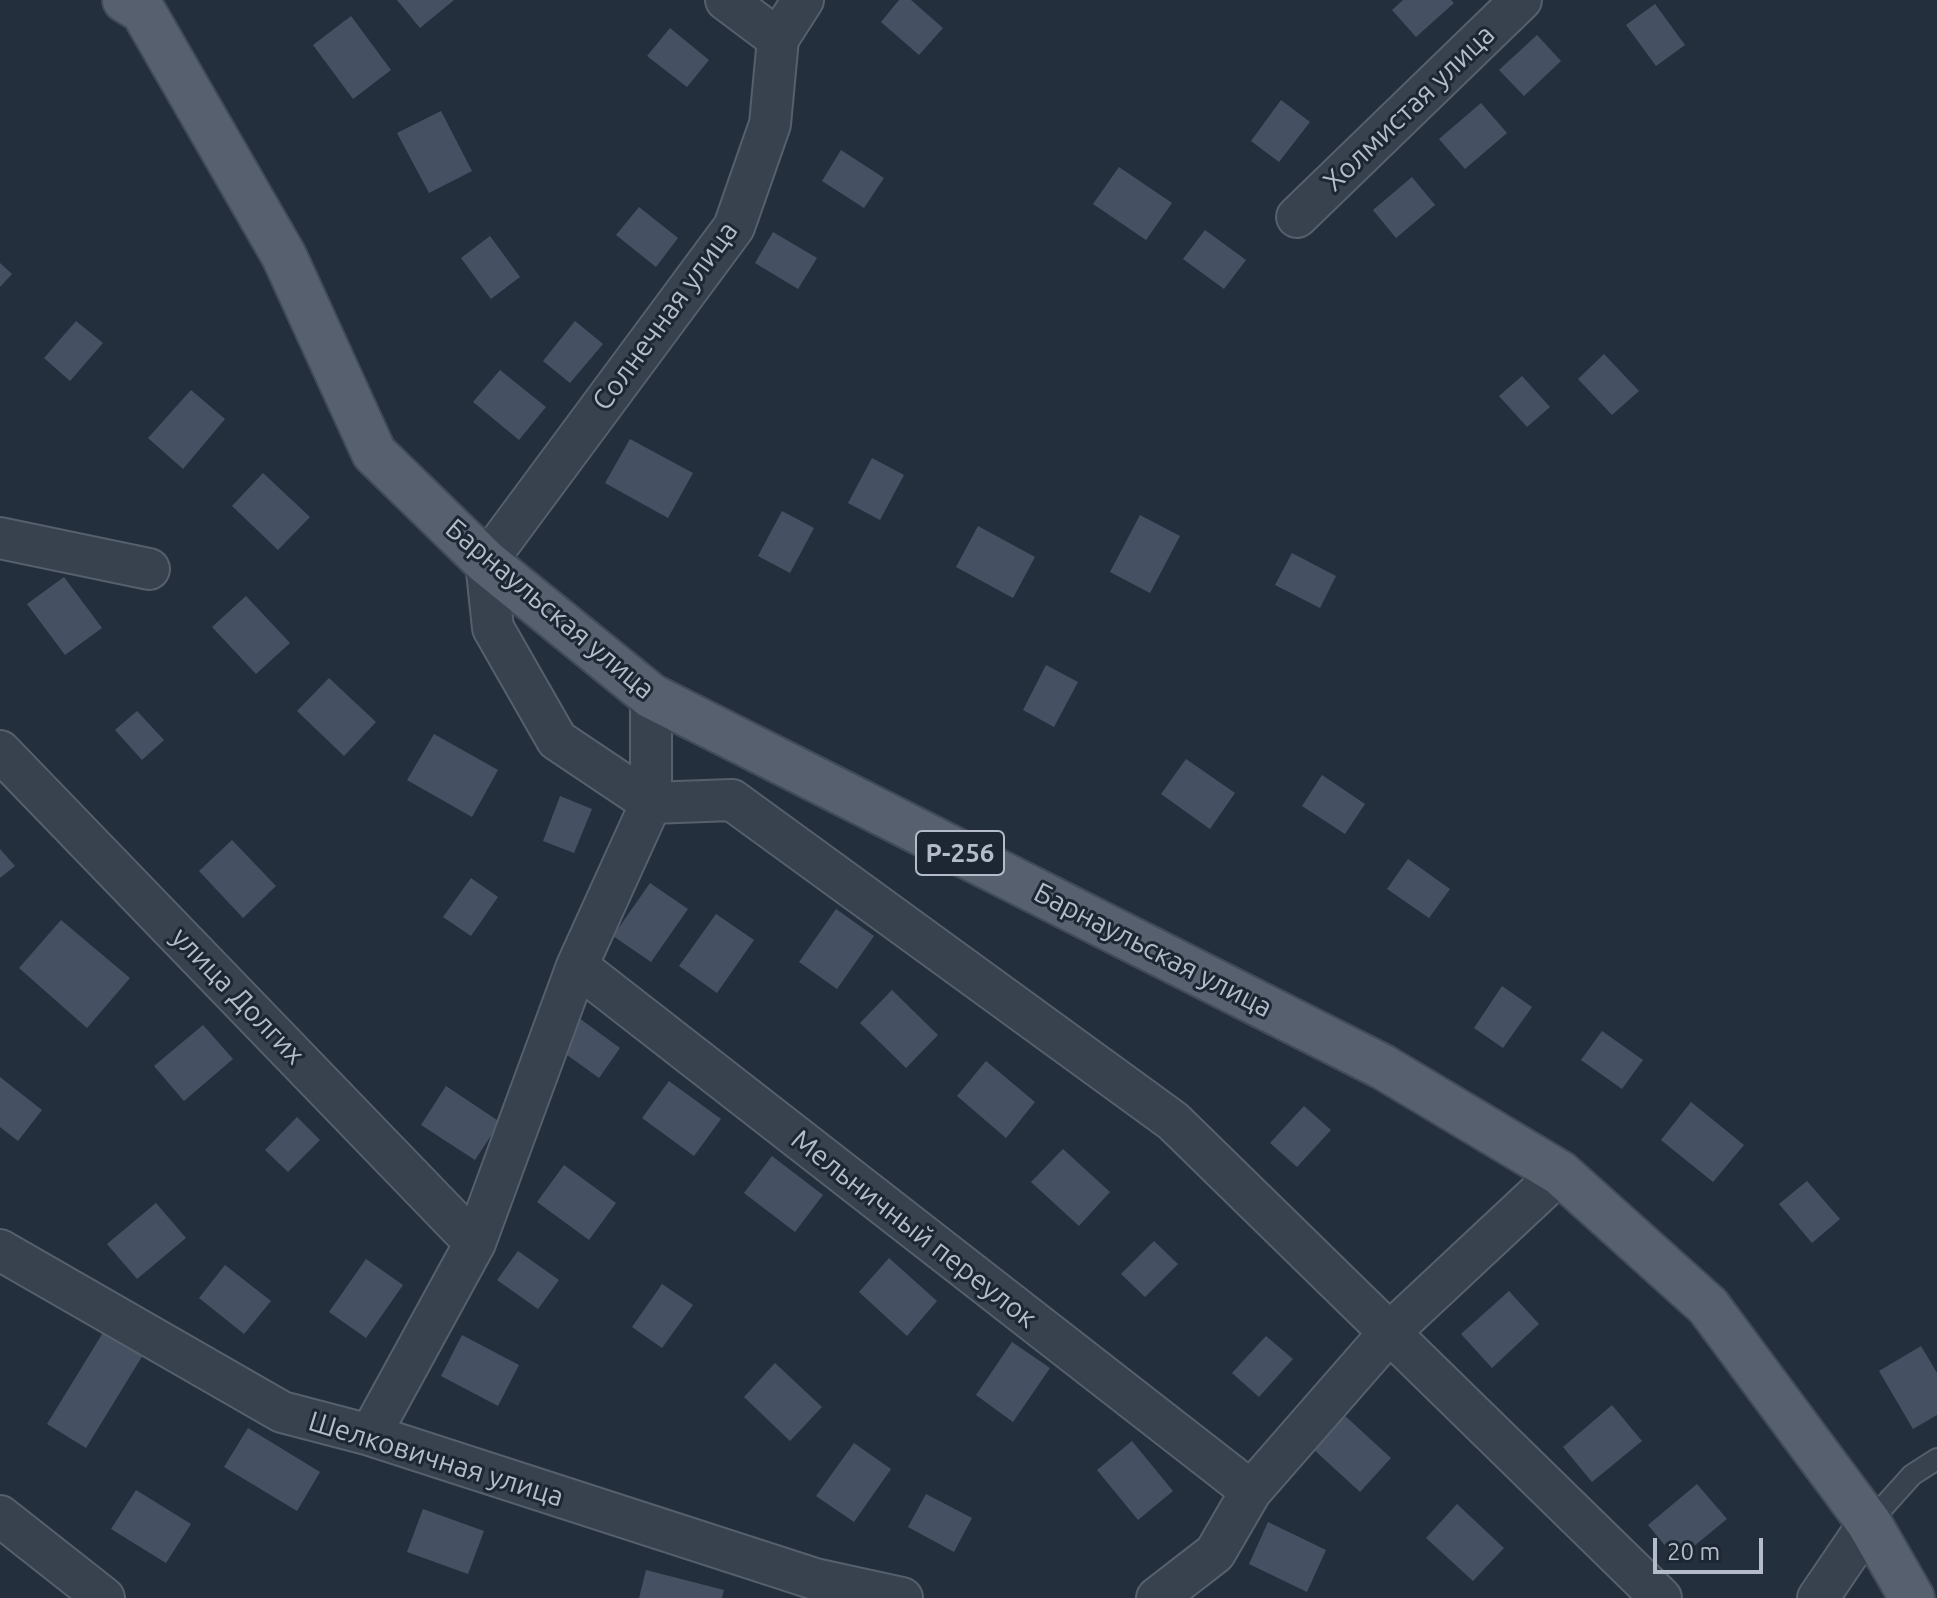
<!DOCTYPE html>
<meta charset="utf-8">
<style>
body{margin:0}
#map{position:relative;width:1937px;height:1598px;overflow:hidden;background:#242f3e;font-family:Ubuntu,sans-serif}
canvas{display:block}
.scale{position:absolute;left:1653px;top:1538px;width:110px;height:36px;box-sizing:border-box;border:4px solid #b4bcc9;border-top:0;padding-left:10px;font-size:24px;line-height:28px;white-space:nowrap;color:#b4bcc9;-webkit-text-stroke:6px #1d2633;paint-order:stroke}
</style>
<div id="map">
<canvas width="1937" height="1598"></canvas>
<div class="scale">20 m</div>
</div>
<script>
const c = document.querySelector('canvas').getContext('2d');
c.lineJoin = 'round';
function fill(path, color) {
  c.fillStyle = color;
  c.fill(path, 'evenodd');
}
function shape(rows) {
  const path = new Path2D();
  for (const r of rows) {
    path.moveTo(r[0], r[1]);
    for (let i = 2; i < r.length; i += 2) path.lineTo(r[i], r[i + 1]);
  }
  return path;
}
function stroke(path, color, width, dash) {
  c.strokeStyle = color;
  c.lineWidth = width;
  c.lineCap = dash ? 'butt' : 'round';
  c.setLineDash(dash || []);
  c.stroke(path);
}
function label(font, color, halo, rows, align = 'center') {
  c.font = font + ' Ubuntu,sans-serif';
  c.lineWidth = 6;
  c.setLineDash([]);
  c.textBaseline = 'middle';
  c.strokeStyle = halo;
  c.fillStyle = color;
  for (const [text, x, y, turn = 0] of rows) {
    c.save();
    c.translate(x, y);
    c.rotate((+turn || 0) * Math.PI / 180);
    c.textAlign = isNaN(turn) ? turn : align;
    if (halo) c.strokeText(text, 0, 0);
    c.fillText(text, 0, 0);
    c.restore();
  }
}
fill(shape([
 [397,0,454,0,420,28],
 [899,0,911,0,943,28,919,55,881,22],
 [1403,0,1451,0,1454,3,1416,37,1392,10],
 [1655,4,1685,45,1656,66,1626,25],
 [351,16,391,70,353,99,313,45],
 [670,28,709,60,687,87,647,56],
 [1537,35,1561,61,1524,96,1499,70],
 [1281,100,1310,122,1279,162,1251,141],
 [1481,103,1507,133,1465,169,1439,139],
 [441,111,472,171,429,193,397,133],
 [841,150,884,178,864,208,822,181],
 [1119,167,1172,203,1146,240,1093,204],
 [1412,177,1435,205,1396,238,1373,210],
 [639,207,678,238,656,267,616,235],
 [1205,230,1246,260,1224,289,1183,259],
 [773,232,817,258,798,289,755,263],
 [490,236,520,277,491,299,461,258],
 [0,263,12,274,0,287],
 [76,321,103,343,70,381,44,358],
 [575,321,603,344,570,383,543,361],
 [1604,354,1639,391,1612,415,1578,379],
 [500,370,546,407,519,440,473,402],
 [1522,376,1550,407,1527,427,1499,396],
 [191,390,225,419,183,469,148,438],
 [630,439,693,473,668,518,605,483],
 [872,458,904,475,880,520,848,503],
 [263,473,310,517,278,550,232,506],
 [782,511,814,528,790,573,758,556],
 [1140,515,1180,536,1150,593,1110,572],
 [978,526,1035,557,1013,598,956,567],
 [1292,553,1336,576,1320,608,1275,585],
 [64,577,102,628,65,655,27,604],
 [246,596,290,643,256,674,212,627],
 [1046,665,1078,682,1054,727,1023,710],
 [329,678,376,722,344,756,297,711],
 [137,711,164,740,142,760,115,730],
 [434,734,498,770,472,817,407,780],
 [1186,759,1235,793,1210,829,1161,794],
 [1322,775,1365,804,1345,834,1302,806],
 [560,796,592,809,574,853,543,841],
 [232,840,276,886,243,918,199,871],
 [0,849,15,866,0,878],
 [1408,859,1450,889,1429,918,1387,889],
 [471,878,498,897,471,936,443,917],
 [650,883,688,909,651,962,613,936],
 [836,909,874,936,837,989,799,962],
 [716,914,754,940,717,993,679,966],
 [61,920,130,978,87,1028,19,968],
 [1502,986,1532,1007,1503,1048,1474,1028],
 [892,990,938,1035,906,1068,860,1023],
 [579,1018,620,1048,599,1078,556,1047],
 [203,1025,233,1059,184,1101,154,1066],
 [1602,1031,1643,1060,1622,1089,1581,1060],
 [986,1061,1035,1102,1006,1138,957,1096],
 [0,1077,42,1110,18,1141,0,1127],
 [669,1081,721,1119,694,1156,642,1118],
 [446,1086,500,1122,475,1160,421,1125],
 [1691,1102,1744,1145,1713,1182,1661,1140],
 [1304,1106,1331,1130,1297,1167,1270,1143],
 [297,1117,320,1140,288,1172,265,1150],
 [1063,1149,1110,1192,1079,1226,1031,1182],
 [772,1156,823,1195,795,1232,744,1193],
 [564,1165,616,1203,589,1240,537,1202],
 [1807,1181,1840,1219,1812,1243,1779,1204],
 [156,1203,186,1238,137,1279,107,1244],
 [1154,1241,1178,1264,1145,1297,1121,1274],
 [518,1251,559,1280,538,1309,497,1280],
 [889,1258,937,1301,907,1336,859,1292],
 [366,1259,403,1285,366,1338,329,1312],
 [225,1265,271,1301,244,1334,199,1298],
 [662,1284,693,1305,662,1348,632,1327],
 [1509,1291,1539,1324,1492,1368,1461,1334],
 [104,1331,143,1355,86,1448,47,1424],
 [462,1335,519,1365,498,1406,441,1376],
 [1266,1336,1293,1359,1259,1397,1232,1373],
 [1012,1342,1050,1368,1013,1422,976,1395],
 [1921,1346,1937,1373,1937,1415,1913,1429,1879,1371],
 [775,1363,822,1407,790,1441,744,1397],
 [1612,1405,1642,1441,1592,1482,1563,1447],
 [1343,1414,1391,1458,1360,1492,1312,1448],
 [248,1428,320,1472,297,1511,224,1467],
 [1132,1441,1173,1491,1138,1520,1097,1470],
 [854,1443,891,1469,854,1522,816,1496],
 [1697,1484,1727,1519,1677,1560,1648,1525],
 [136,1490,191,1524,166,1563,111,1529],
 [926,1494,972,1518,954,1552,908,1527],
 [1457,1504,1504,1548,1473,1581,1426,1538],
 [423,1509,484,1531,468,1574,407,1552],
 [1268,1522,1326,1550,1307,1592,1249,1564],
 [646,1570,724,1590,722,1598,639,1598]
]), '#455162');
const service = shape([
 [1869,1523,1912,1475,1937,1459]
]);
const minor = shape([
 [726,0,778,39],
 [803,0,778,39,770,124,734,227,486,562,493,628,557,740,651,803,732,800,1173,1121,1661,1598],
 [1297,217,1521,0],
 [0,538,149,569],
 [0,751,475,1243],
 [577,966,1251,1491],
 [0,1250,282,1412,370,1435,815,1579,902,1598],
 [370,1435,475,1243,577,966,651,803,651,696],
 [0,1516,104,1598],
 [1157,1598,1215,1553,1251,1491,1389,1333,1560,1173],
 [1818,1598,1869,1523]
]);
const primary = shape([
 [125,0,143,11,284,256,374,453,486,562,651,696,1383,1067,1560,1173,1708,1306,1869,1523,1912,1598]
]);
stroke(service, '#565f6c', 24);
stroke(minor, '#565f6c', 44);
stroke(primary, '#414a57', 48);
stroke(service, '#38414e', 20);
stroke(minor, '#38414e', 40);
stroke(primary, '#56606e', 44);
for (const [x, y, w] of [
 [960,853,88]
]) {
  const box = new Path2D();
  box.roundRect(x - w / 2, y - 22, w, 44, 6);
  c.fillStyle = '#1d2633';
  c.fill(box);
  stroke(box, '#b4bcc9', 2);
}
label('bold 26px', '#b4bcc9', null, [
 ["Р-256",960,853]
]);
label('28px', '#b4bcc9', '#1d2633', [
 ["Холмистая улица",1409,108,-44],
 ["Солнечная улица",665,316,-54],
 ["Барнаульская улица",550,609,40],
 ["Барнаульская улица",1153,950,27],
 ["улица Долгих",238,996,46],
 ["Мельничный переулок",914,1229,38],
 ["Шелковичная улица",436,1459,17]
]);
</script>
